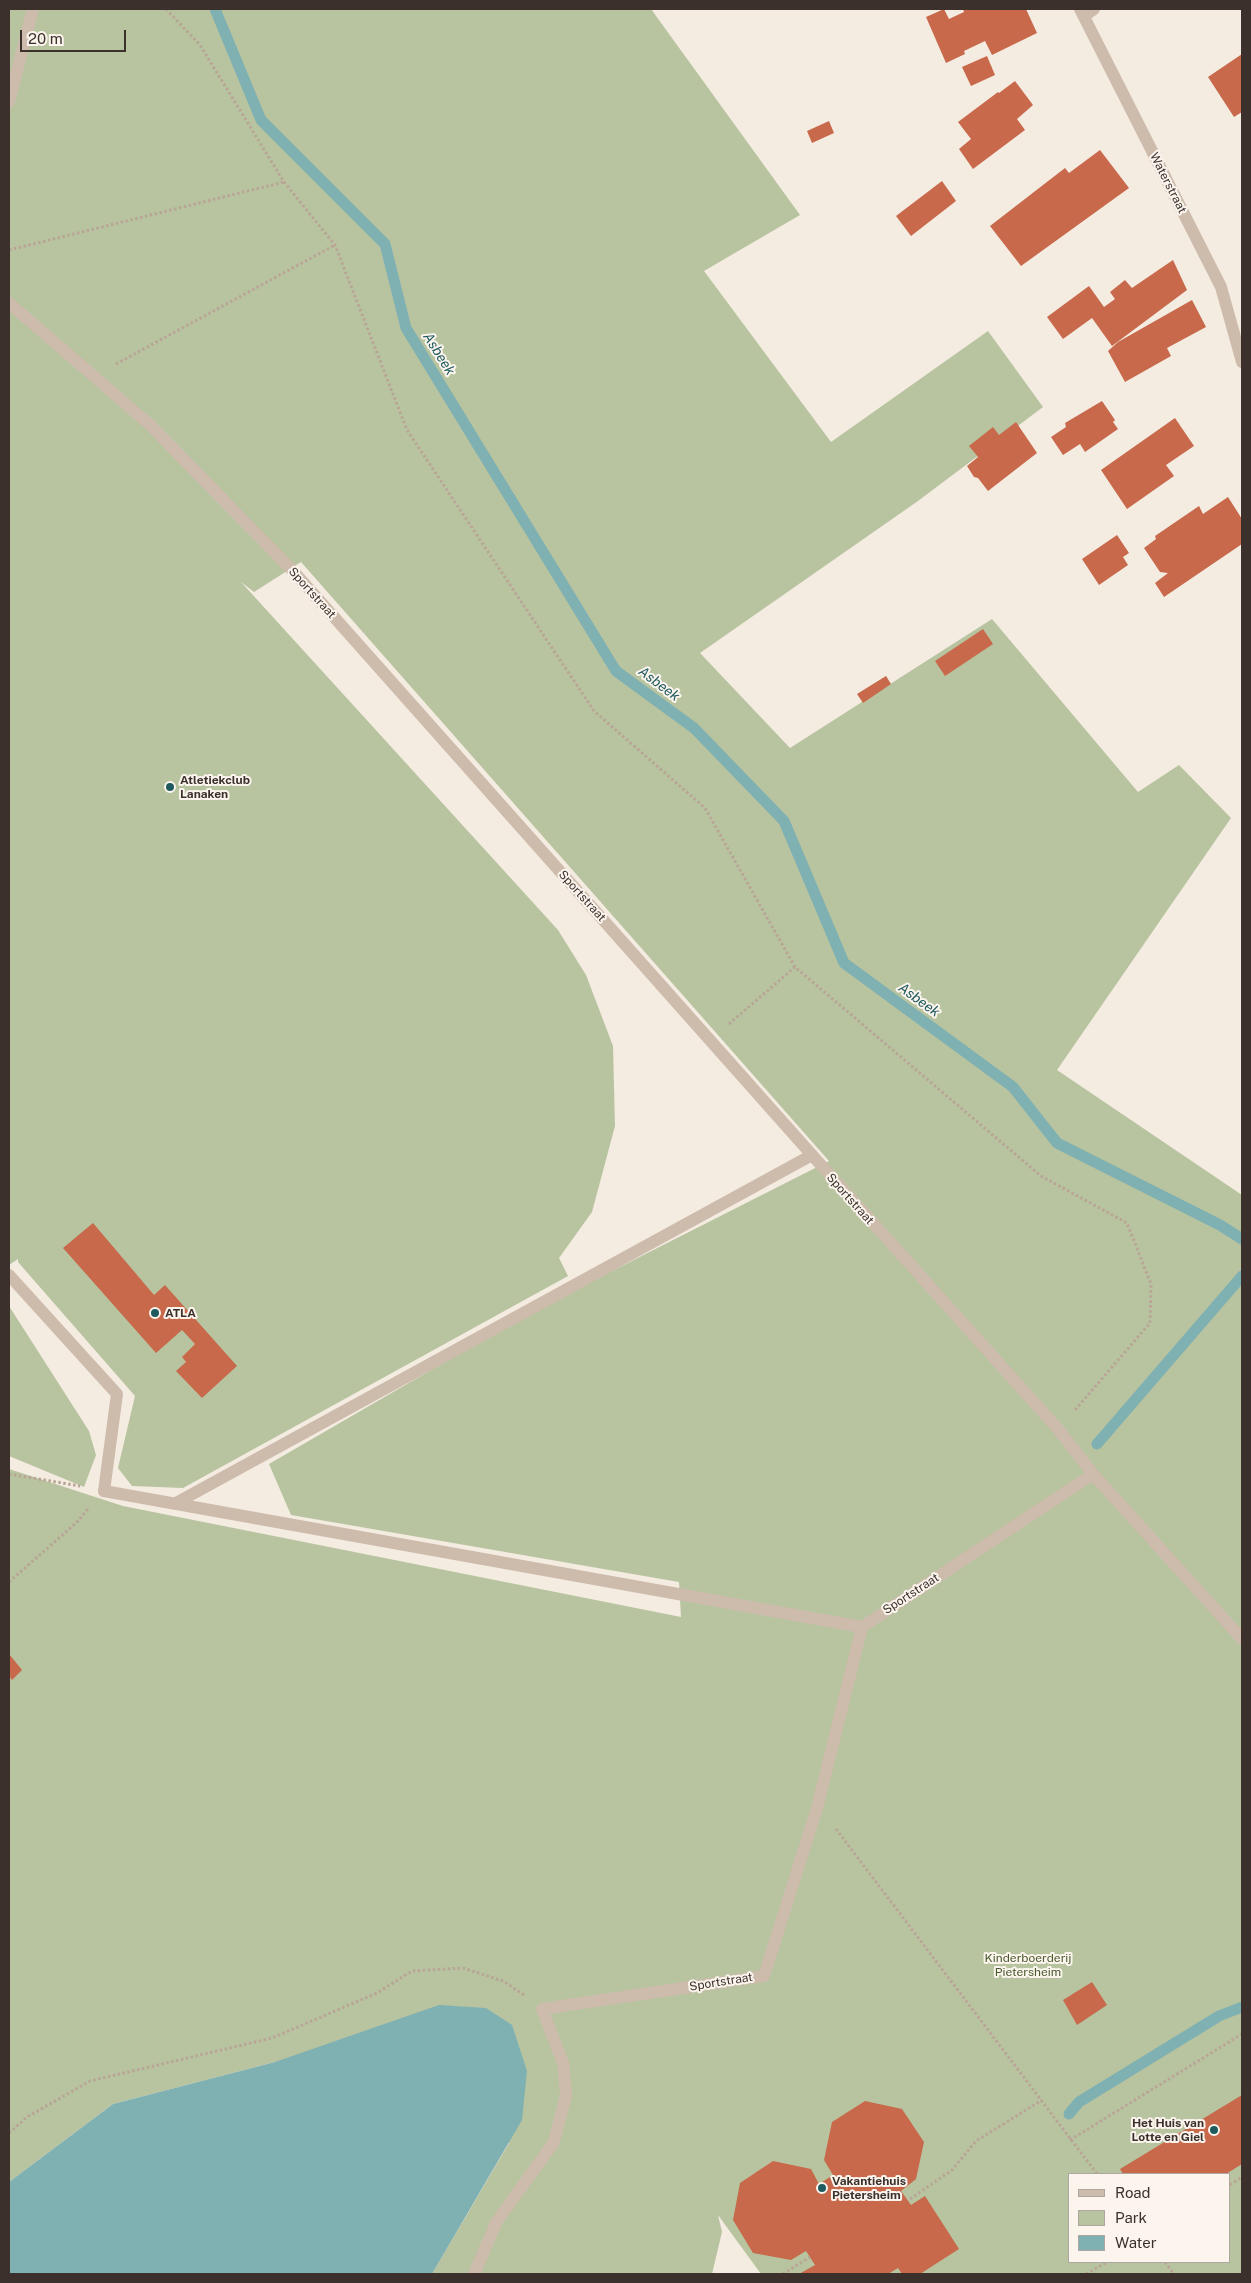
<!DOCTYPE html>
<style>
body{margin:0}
#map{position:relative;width:1251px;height:2283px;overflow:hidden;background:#f4ebe1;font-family:"Public Sans",sans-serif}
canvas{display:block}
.frame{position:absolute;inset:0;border:10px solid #3b302b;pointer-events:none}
.legend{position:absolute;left:1068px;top:2173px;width:162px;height:90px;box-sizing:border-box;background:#fbf5ee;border:1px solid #aea6a0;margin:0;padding:6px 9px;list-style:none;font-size:15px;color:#3b302b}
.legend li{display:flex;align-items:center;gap:10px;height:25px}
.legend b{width:25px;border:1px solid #aea6a0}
.scale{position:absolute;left:20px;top:30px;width:106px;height:22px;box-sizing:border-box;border:2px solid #3b302b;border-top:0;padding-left:6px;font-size:15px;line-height:18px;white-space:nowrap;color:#3b302b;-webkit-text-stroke:4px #fbf5ee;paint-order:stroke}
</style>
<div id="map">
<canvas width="1251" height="2283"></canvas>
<div class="frame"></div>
<ul class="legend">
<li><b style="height:6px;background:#cdbbac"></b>Road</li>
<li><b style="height:14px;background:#b8c4a0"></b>Park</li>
<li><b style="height:14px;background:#7fb0b2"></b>Water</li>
</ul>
<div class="scale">20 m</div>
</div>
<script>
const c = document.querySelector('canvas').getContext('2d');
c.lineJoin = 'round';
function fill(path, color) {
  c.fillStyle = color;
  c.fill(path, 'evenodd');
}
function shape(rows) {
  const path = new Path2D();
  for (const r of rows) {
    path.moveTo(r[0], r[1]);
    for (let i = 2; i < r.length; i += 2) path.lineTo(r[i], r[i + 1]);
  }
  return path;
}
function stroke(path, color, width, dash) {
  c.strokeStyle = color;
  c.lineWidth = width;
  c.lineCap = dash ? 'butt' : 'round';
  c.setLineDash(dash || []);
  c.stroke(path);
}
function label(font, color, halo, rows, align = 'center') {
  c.font = font + ' "Public Sans",sans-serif';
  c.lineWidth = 4;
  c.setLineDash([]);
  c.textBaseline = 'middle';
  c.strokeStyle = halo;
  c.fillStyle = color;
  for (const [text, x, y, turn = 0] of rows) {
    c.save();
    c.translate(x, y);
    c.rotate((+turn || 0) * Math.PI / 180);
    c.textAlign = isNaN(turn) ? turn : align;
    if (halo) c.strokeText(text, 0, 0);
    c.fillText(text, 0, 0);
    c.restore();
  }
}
fill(shape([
 [9,9,651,9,800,215,704,271,831,442,988,331,1043,407,918,501,700,653,790,748,992,619,1138,792,1179,765,1231,818,1057,1070,1242,1195,1242,2274,761,2274,718,2215,722,2232,712,2274,432,2274,509,2143,275,2062,113,2104,9,2182,9,1469,123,1506,681,1617,679,1582,291,1515,269,1464,469,1348,604,1275,829,1161,301,562,254,592,241,582,558,930,586,975,613,1046,615,1126,592,1212,559,1258,568,1276,183,1488,132,1486,118,1468,135,1396,18,1262,18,1259,9,1265],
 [1070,2174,1230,2174,1230,2262,1070,2262],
 [9,1306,89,1431,96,1455,84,1487,9,1456]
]), '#b8c4a0');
fill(shape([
 [439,2005,486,2008,512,2025,527,2071,522,2120,432,2274,9,2274,9,2182,113,2104,275,2062]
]), '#7fb0b2');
stroke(shape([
 [215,9,261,120,385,244,406,328,616,671,694,728,784,821,844,963,1013,1087,1057,1143,1220,1225,1242,1239],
 [1097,1444,1242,1276],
 [1069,2114,1079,2102,1219,2016,1242,2007]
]), '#7fb0b2', 11);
fill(shape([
 [944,9,949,19,964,12,963,9,1026,9,1037,33,992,55,985,41,964,51,965,54,946,63,926,17],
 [1242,54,1242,112,1234,117,1208,77],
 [987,56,995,75,971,86,962,67],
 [1015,81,1033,105,1017,119,1025,130,973,169,959,149,971,139,958,122,998,92,999,93],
 [829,121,834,133,812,143,807,131],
 [1100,150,1129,188,1021,266,990,226,1065,168,1069,173],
 [942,181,956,201,911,236,896,216],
 [1173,260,1187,290,1112,346,1092,318,1063,339,1047,317,1089,286,1104,307,1115,299,1110,292,1125,280,1132,288],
 [1192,300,1206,327,1167,348,1171,356,1125,382,1108,351,1118,342],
 [1102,401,1115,420,1113,422,1118,429,1085,452,1080,444,1063,455,1051,437,1066,427,1065,423],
 [1175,418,1194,446,1166,465,1174,476,1127,509,1101,470],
 [1016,422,1037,453,988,491,978,478,974,477,967,466,978,457,969,446,993,427,999,435],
 [1228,497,1242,519,1242,544,1164,597,1155,583,1168,573,1160,572,1144,548,1156,539,1155,536,1199,506,1203,514],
 [1117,535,1129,553,1123,557,1128,565,1099,585,1082,559],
 [983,629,993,644,945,676,935,661],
 [886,676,891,684,863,703,857,694],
 [93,1223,154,1295,165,1285,237,1366,202,1398,176,1371,186,1362,182,1357,195,1344,182,1330,156,1353,63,1248],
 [9,1654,22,1670,12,1680,9,1676],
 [1092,1982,1107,2005,1077,2025,1063,2000],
 [1242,2095,1242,2164,1226,2174,1123,2174,1120,2169],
 [865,2101,902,2109,924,2142,916,2179,901,2191,911,2205,925,2196,959,2249,920,2274,902,2274,898,2268,888,2274,799,2274,815,2265,806,2251,791,2260,753,2253,733,2220,740,2183,773,2161,811,2169,819,2184,833,2175,824,2160,832,2122]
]), '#c8694b');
stroke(shape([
 [166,9,200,45,284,182,335,245,407,430,594,711,705,808,795,967,1041,1176,1127,1223,1151,1284,1150,1323,1075,1410],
 [9,250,284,182],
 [116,364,335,245],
 [729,1024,795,967],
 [9,1474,80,1486],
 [9,1582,76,1523,88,1509],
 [836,1829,1097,2174],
 [9,2133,27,2117,90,2081,272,2038,377,1993,412,1971,463,1968,503,1981,524,1995],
 [1070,2140,1242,2034],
 [1230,2185,1242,2177],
 [910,2199,952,2170,976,2141,1042,2100],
 [1165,2262,1174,2274],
 [890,2273,890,2274],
 [783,2274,810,2257],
 [1086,2274,1107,2262]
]), '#b9a596', 3, [2.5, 2.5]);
stroke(shape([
 [9,1275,117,1394,104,1491],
 [176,1503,812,1155],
 [474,2274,497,2221,554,2142,566,2095,563,2063,542,2009,764,1976,817,1808,862,1627,1093,1474,1242,1639]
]), '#cdbbac', 12);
stroke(shape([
 [1080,9,1221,287,1242,362],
 [1084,16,1094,9],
 [9,102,33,9],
 [9,303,149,424,294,572,812,1155,1058,1429,1093,1474],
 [104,1491,862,1627]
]), '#cdbbac', 12);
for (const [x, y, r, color] of [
 [170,787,5,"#1f5a5e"],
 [155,1313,5,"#1f5a5e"],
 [1214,2130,5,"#1f5a5e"],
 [822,2188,5,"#1f5a5e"]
]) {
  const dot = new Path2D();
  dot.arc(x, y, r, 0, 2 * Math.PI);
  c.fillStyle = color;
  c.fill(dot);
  stroke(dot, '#fbf5ee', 2);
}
label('12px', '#3b302b', '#fbf5ee', [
 ["Waterstraat",1168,183,63],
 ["Sportstraat",312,593,48],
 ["Sportstraat",582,896,48],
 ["Sportstraat",850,1199,48],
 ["Sportstraat",911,1594,-33],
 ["Sportstraat",721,1982,-9]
]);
label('bold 12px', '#3b302b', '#fbf5ee', [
 ["Atletiekclub",180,780],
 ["Lanaken",180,794],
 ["ATLA",165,1313],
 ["Het Huis van",1204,2123,"right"],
 ["Lotte en Giel",1204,2137,"right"],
 ["Vakantiehuis",832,2181],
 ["Pietersheim",832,2195]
], 'left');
label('12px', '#4a5a2e', '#fbf5ee', [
 ["Kinderboerderij",1028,1958],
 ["Pietersheim",1028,1972]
]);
label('italic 14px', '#1f5a5e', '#fbf5ee', [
 ["Asbeek",439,354,58],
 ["Asbeek",659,684,37],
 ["Asbeek",919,1000,36]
]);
</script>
